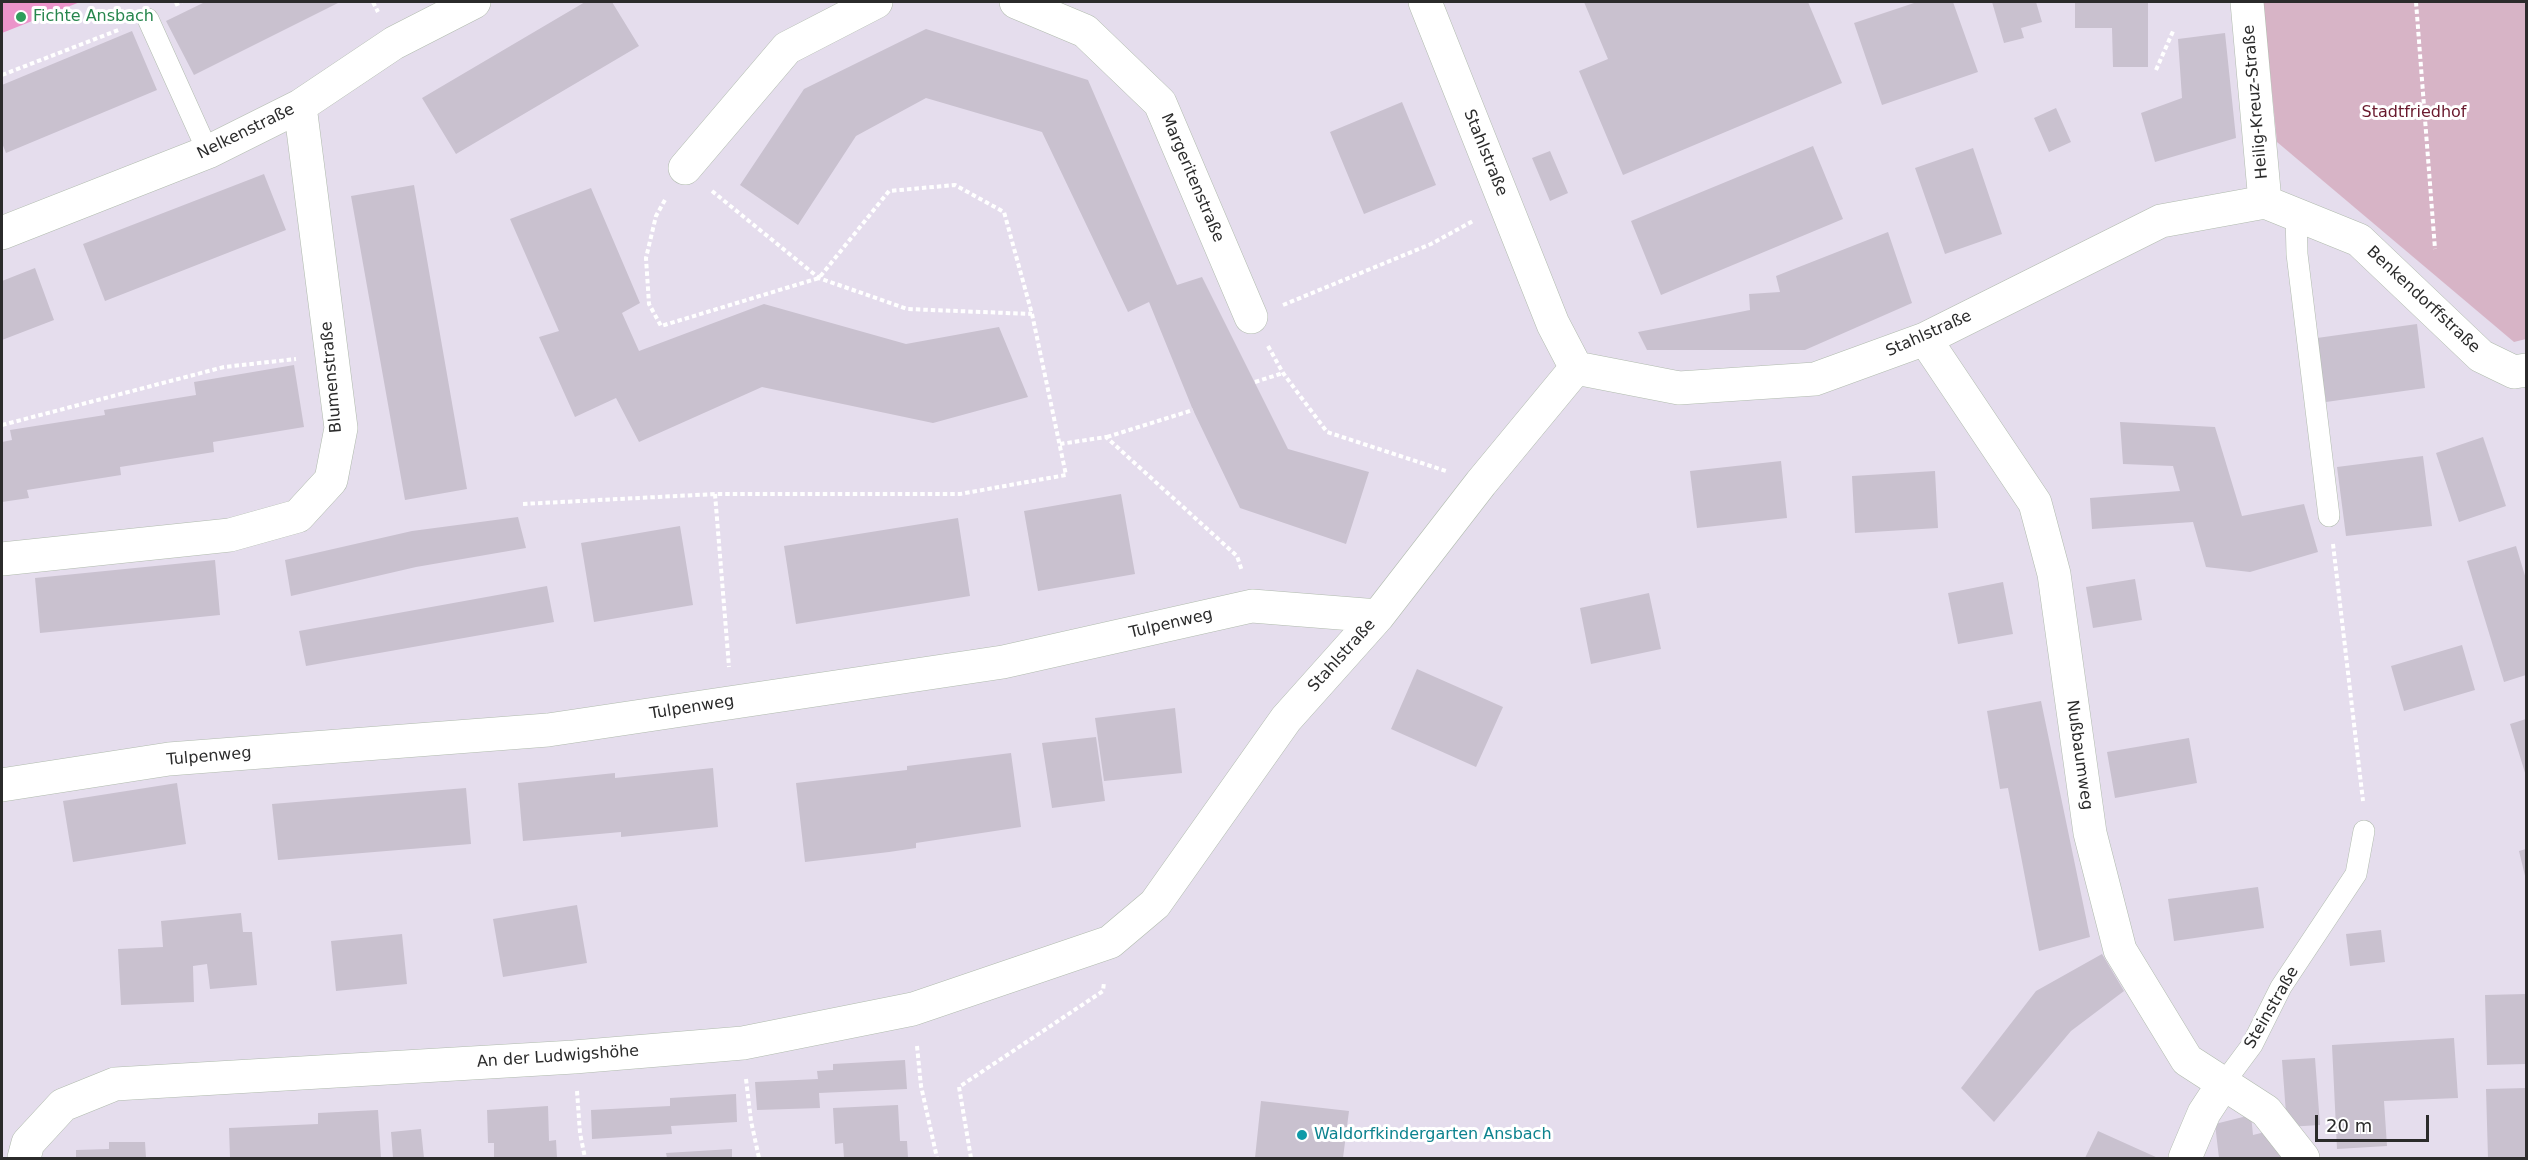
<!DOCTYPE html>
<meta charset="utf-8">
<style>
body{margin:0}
#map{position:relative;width:2528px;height:1160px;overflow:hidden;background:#e5dded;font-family:"DejaVu Sans",sans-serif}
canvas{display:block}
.frame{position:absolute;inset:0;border:3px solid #2b2b2b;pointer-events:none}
.scale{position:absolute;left:2315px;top:1115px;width:114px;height:27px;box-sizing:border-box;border:3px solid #2b2b2b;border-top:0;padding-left:8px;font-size:18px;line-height:21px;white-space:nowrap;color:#2b2b2b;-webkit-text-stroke:4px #fff;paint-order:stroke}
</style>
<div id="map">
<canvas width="2528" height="1160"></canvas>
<div class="frame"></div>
<div class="scale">20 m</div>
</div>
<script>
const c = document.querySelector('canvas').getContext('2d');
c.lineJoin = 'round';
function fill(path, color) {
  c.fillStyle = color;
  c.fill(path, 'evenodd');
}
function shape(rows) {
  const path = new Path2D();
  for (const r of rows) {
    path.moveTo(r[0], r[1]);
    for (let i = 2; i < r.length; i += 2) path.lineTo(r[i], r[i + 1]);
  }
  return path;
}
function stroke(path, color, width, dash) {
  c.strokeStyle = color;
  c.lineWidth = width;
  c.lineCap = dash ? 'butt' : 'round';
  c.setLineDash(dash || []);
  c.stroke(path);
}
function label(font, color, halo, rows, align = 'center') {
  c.font = font + ' "DejaVu Sans",sans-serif';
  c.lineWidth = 6;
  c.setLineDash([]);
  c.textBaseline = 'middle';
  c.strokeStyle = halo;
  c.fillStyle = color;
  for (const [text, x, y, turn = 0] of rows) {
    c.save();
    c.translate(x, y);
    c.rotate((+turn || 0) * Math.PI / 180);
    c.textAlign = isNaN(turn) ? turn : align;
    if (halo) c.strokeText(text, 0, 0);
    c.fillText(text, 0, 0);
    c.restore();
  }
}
fill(shape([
 [2263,2,2526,2,2526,339,2514,342,2277,142]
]), '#d7b4c6');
fill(shape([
 [2,2,80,2,2,33]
]), '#eb94ca');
fill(shape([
 [205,2,340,2,194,75,166,21],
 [585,2,612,2,639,46,456,154,422,98],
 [1584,2,1808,2,1842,83,1623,175,1579,71,1608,59],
 [1917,2,1953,2,1978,72,1882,105,1854,23],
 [1992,2,2036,2,2042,22,2021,28,2024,38,2004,43],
 [2075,2,2148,2,2148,67,2113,67,2112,28,2075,28],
 [926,29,1088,80,1177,285,1202,277,1288,449,1369,472,1346,544,1240,508,1193,410,1149,302,1128,312,1042,132,926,98,856,136,798,225,740,185,804,89],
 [132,31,157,90,6,153,2,143,2,85],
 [2225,33,2236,138,2155,162,2141,113,2182,98,2178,39],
 [1402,102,1436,185,1364,214,1330,132],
 [2056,108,2071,142,2049,152,2034,118],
 [1813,146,1843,219,1661,295,1631,221],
 [1973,148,2002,234,1945,254,1915,168],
 [1550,151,1568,193,1550,201,1532,158],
 [264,174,286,230,105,301,83,244],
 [414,185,467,489,405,500,351,196],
 [591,188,640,303,622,313,639,351,764,304,906,344,999,327,1028,397,933,423,762,387,639,442,616,398,575,417,539,337,559,331,510,219],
 [1888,232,1912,303,1805,350,1647,350,1638,332,1750,310,1749,294,1780,292,1776,276],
 [35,268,54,320,2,340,2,281],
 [2417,324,2425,388,2326,402,2317,338],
 [294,365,304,427,213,442,214,452,120,467,121,475,27,490,29,498,2,502,2,442,12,440,10,430,105,415,104,410,196,395,194,382],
 [2120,422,2215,427,2242,516,2304,504,2318,552,2250,572,2206,567,2193,522,2092,529,2090,498,2180,491,2173,466,2123,464],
 [2483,437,2506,506,2459,522,2436,453],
 [2423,456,2432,526,2346,536,2337,467],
 [1781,461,1787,518,1697,528,1690,471],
 [1935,471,1938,528,1855,533,1852,476],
 [1121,494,1135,574,1038,591,1024,511],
 [518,517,526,548,416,567,291,596,285,560,412,531],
 [958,518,970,596,796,624,784,546],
 [680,526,693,605,594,622,581,543],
 [2516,546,2526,579,2526,675,2504,682,2467,561],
 [215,560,220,615,40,633,35,578],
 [2135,579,2142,620,2093,628,2086,587],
 [2003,582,2013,634,1958,644,1948,593],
 [547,586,554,622,306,666,299,631],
 [1649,593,1661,649,1591,664,1580,608],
 [2462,645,2475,690,2404,711,2391,666],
 [1417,669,1503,707,1476,767,1391,729],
 [2041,701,2090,937,2039,951,2008,788,2000,789,1987,711],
 [1175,708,1182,773,1104,781,1095,718],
 [2526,719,2526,776,2510,724],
 [1096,737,1105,801,1052,808,1042,743],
 [2189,738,2197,783,2115,798,2107,752],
 [1011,753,1021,827,916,843,916,848,889,852,805,862,796,783,907,770,907,766],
 [713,768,718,827,621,837,621,832,523,841,518,783,615,773,615,778],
 [177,783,186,844,73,862,63,801],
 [466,788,471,844,278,860,272,804],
 [2526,849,2526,880,2519,851],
 [2258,887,2264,928,2174,941,2168,899],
 [577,905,587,963,503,977,493,919],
 [241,913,243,932,252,932,257,985,210,989,207,964,193,966,194,1002,121,1005,118,949,163,947,161,921],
 [2381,930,2385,962,2350,966,2346,934],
 [402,934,407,984,336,991,331,941],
 [2102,954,2124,991,2071,1031,1994,1122,1961,1088,2036,991],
 [2526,994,2526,1064,2487,1065,2485,995],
 [2454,1038,2458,1098,2384,1101,2387,1146,2337,1149,2332,1045],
 [2315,1058,2320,1125,2287,1127,2282,1060],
 [905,1060,907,1089,819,1093,820,1108,757,1110,755,1082,818,1079,817,1071,833,1070,833,1064],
 [2526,1088,2526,1158,2488,1158,2486,1089],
 [736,1094,737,1122,671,1126,672,1134,592,1139,591,1110,670,1106,670,1098],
 [1261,1101,1349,1111,1343,1158,1255,1158],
 [898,1105,900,1141,907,1141,908,1158,844,1158,843,1143,835,1144,833,1108],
 [548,1106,549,1141,556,1140,557,1158,494,1158,494,1143,488,1143,487,1110],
 [378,1110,381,1158,230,1158,229,1128,318,1124,318,1113],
 [2251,1115,2253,1135,2273,1130,2281,1158,2219,1158,2215,1124],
 [421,1129,424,1158,393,1158,391,1132],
 [2098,1131,2158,1158,2085,1158],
 [109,1142,145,1142,146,1158,76,1158,76,1150,109,1149],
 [732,1149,732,1158,667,1158,666,1153]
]), '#c9c1cf');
const lane = shape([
 [148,19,208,152],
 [2296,214,2297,254,2329,516],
 [2223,1084,2252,1045,2281,987,2356,874,2364,831]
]);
const street = shape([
 [1016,2,1085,31,1160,103,1251,317],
 [1425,2,1553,324,1576,368,1679,388,1815,379,1925,339,2161,221,2265,202],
 [2247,2,2265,202],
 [685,168,787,48,876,2],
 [2265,202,2359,240,2481,356,2514,372,2526,370],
 [2,233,208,152,300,106,394,43,474,2],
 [1925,339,2035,503,2054,574,2090,833,2120,950,2187,1060,2266,1111,2303,1158],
 [2,559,230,535,298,516,331,480,341,428,300,106],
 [2,785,169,759,548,730,1003,662,1252,606,1378,616],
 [24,1158,28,1143,63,1105,115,1084,574,1057,743,1043,913,1009,1110,942,1155,904,1286,719,1378,616,1481,483,1576,368],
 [2185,1158,2204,1113,2223,1084]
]);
stroke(lane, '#b0bbad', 22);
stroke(street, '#b0bbad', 34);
stroke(shape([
 [373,2,378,12],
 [2416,2,2435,249],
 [175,5,182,2],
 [2156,70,2174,29],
 [2,75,121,29],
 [712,191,819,278,907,309,1032,314],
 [1283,305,1431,244,1473,221],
 [1268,346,1283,373,1327,432,1446,471],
 [1255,382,1283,373],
 [2,425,224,367,296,359],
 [1107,437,1193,410],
 [1060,444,1106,437,1237,556,1242,571],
 [715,494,729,667],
 [523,504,715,494,960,494,1066,475,1032,314,1004,212,955,185,889,191,819,278,661,326,649,304,646,258,656,216,666,198],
 [2333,544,2363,801],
 [917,1046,921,1086,937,1158],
 [746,1079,751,1121,759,1158],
 [577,1091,580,1133,585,1158],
 [971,1158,959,1087,1103,991,1104,982]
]), '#fff', 4, [4.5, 3]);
stroke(lane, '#fff', 21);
stroke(street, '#fff', 33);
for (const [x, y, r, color] of [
 [21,17,6,"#2e9e5b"],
 [1302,1135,6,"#0f9aa8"]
]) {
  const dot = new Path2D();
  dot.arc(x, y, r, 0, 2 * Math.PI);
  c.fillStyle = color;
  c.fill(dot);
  stroke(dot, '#fff', 2);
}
label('16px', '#27864d', '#fff', [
 ["Fichte Ansbach",33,17]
], 'left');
label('16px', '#2b2b2b', '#fff', [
 ["Heilig-Kreuz-Straße",2256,102,-95],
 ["Nelkenstraße",246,132,-26],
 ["Stahlstraße",1485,153,68],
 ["Margeritenstraße",1192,178,67],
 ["Benkendorffstraße",2423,300,43],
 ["Stahlstraße",1929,334,-24],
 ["Blumenstraße",332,377,-95],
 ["Tulpenweg",1171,624,-13],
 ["Stahlstraße",1342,656,-48],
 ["Tulpenweg",692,708,-9],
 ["Nußbaumweg",2079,755,82],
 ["Tulpenweg",209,757,-5],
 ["Steinstraße",2272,1008,-60],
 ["An der Ludwigshöhe",558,1057,-4]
]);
label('16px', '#69192d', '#fff', [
 ["Stadtfriedhof",2414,113]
]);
label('16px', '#0d838f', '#fff', [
 ["Waldorfkindergarten Ansbach",1314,1135]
], 'left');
</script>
